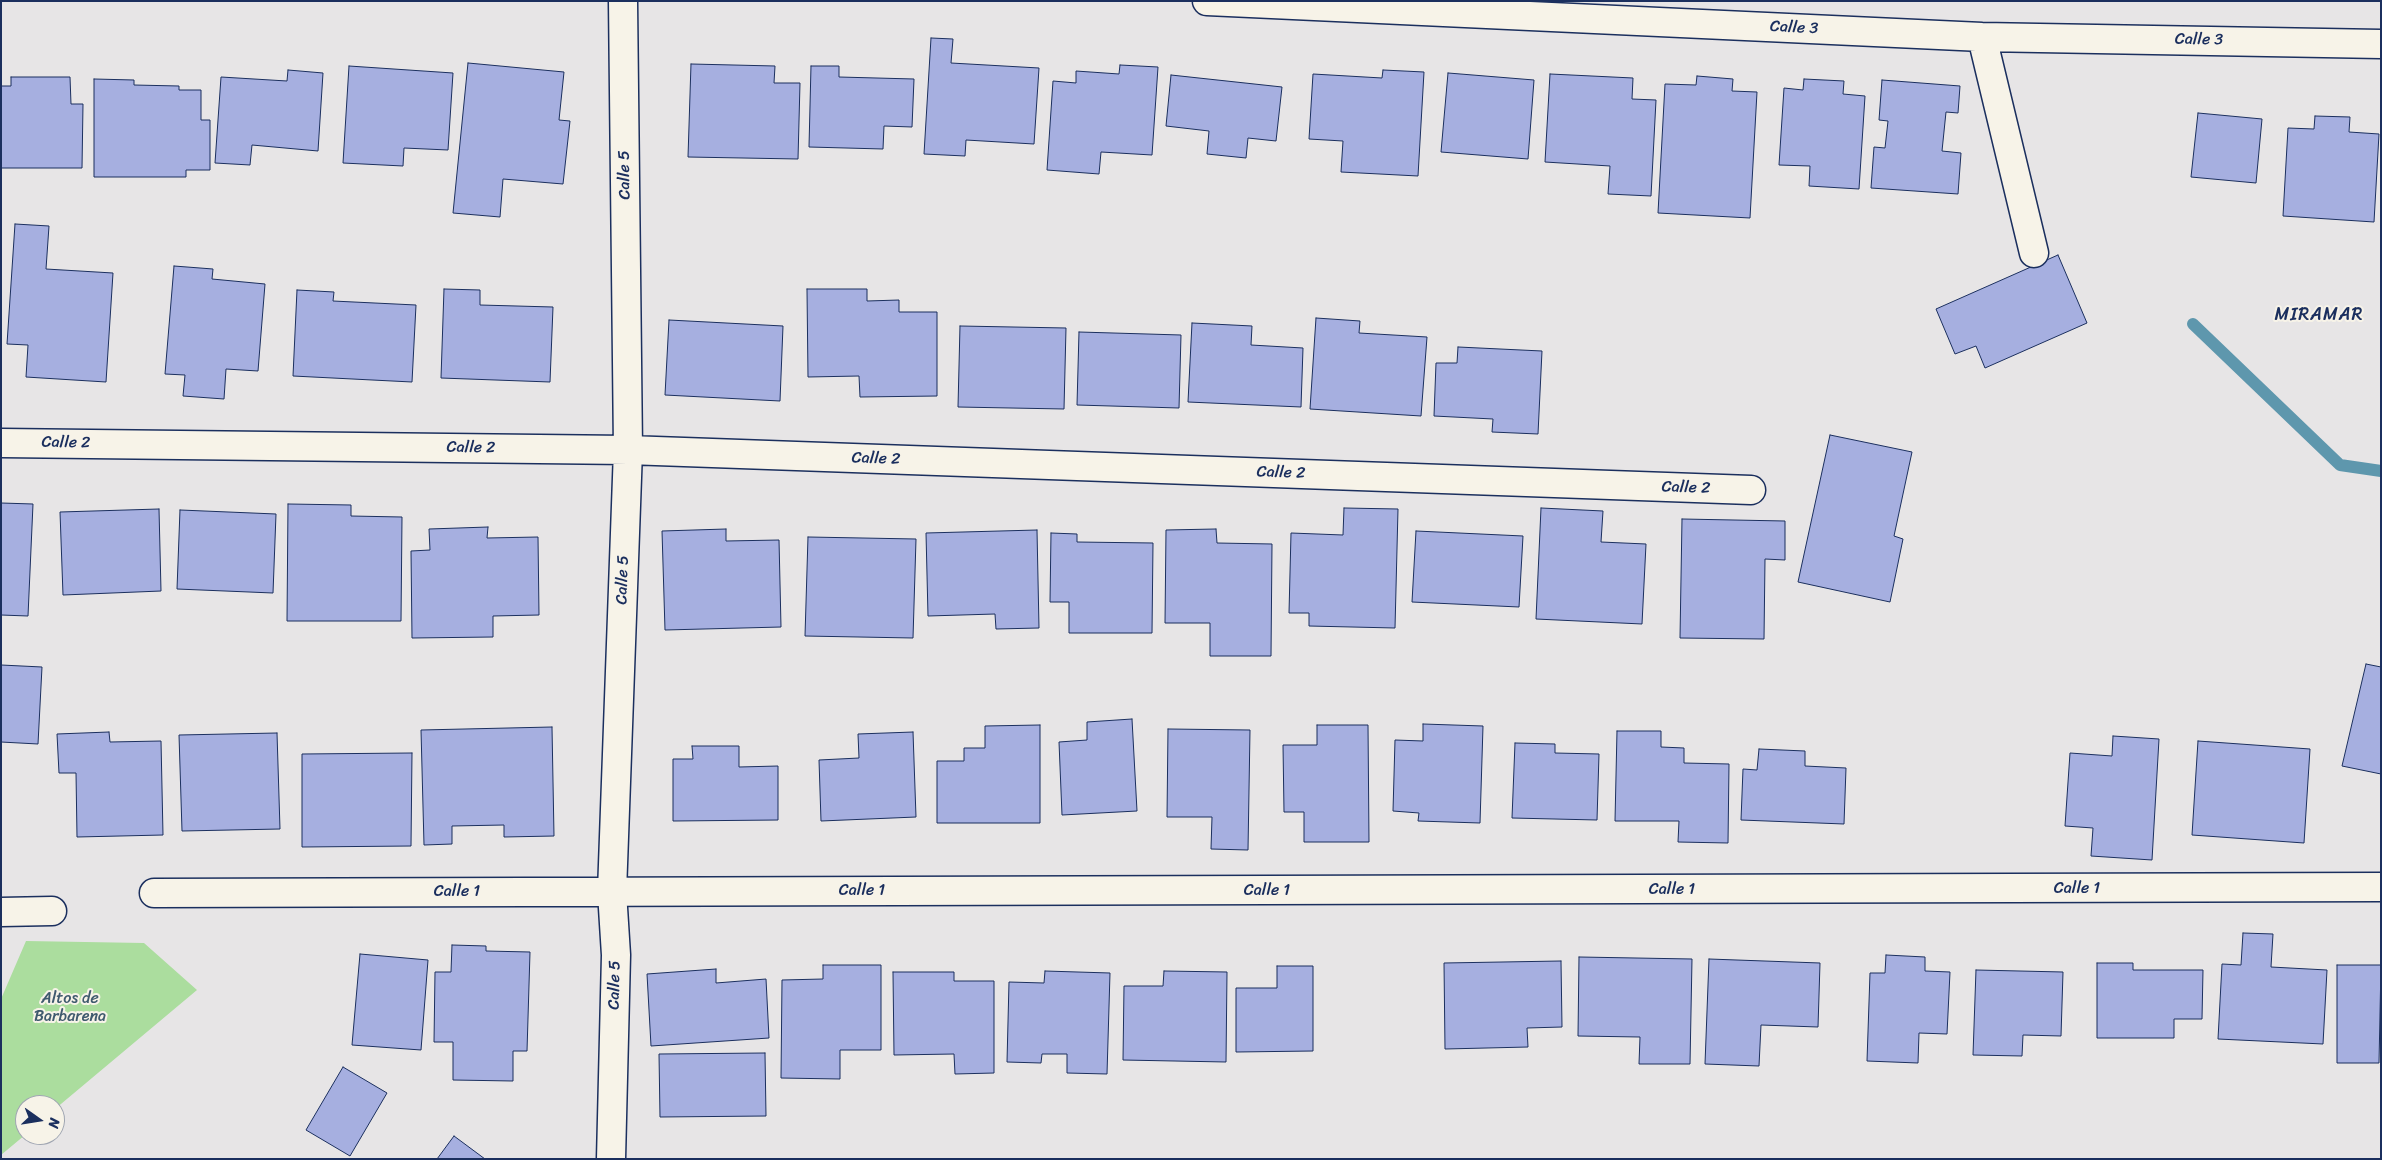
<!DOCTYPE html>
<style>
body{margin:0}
#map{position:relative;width:2382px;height:1160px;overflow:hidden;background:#e7e5e6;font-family:Sriracha,sans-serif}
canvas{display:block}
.frame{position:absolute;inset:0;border:2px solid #1b2f5e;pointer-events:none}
.north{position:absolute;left:15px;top:1095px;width:50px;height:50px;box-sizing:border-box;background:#f7f3e8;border:1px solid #9fa5b1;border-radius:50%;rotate:103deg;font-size:14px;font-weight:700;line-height:20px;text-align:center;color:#1b2f5e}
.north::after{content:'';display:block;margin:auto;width:18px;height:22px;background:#1b2f5e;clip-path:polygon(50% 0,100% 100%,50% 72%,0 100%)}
</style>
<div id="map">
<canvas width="2382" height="1160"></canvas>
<div class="frame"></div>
<div class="north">N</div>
</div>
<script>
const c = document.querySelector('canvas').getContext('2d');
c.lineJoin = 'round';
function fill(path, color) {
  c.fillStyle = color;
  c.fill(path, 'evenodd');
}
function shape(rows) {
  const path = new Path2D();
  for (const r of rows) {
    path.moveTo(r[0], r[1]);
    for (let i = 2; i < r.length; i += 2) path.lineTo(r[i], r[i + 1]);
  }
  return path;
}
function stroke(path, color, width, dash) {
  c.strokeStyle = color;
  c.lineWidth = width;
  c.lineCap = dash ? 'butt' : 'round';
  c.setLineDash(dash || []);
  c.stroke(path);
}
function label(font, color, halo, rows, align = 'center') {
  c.font = font + ' Sriracha,sans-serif';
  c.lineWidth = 4;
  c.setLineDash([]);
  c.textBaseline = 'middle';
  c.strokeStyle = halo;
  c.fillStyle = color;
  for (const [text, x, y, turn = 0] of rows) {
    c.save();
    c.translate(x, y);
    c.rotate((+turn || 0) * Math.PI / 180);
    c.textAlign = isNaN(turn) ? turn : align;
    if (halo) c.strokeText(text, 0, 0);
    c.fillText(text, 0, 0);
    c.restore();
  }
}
fill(shape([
 [26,941,144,943,197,990,55,1109,55,1105,25,1105,25,1135,1,1155,1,999]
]), '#abdd9e');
stroke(shape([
 [2193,324,2340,465,2381,471]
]), '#5e97ad', 12);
const building = shape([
 [931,38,953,39,951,63,1039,68,1034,144,966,140,965,156,924,154,931,38],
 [468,63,564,72,559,120,570,121,563,184,503,179,500,217,453,213,468,63],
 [691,64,775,66,774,83,800,83,798,159,688,157,691,64],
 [1120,65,1158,67,1152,155,1101,152,1099,174,1047,170,1053,81,1076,83,1076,71,1119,74,1120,65],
 [349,66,453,73,448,150,404,148,403,166,343,163,349,66],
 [811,66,839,66,839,77,914,79,912,127,884,126,883,149,809,147,811,66],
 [288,70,323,73,318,151,252,145,250,165,215,163,221,77,287,81,288,70],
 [1383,70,1424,72,1418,176,1341,172,1343,141,1309,139,1313,74,1382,78,1383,70],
 [1448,73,1534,80,1528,159,1441,152,1448,73],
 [1550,74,1633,78,1632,99,1656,100,1651,196,1608,194,1610,166,1545,162,1550,74],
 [1171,75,1282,87,1276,141,1248,138,1246,158,1207,154,1209,131,1166,126,1171,75],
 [1697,76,1733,79,1732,91,1757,92,1750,218,1658,213,1665,84,1696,85,1697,76],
 [11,77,70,77,71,104,83,104,82,168,1,168,1,86,11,86,11,77],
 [94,79,134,80,134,85,179,86,179,90,201,90,201,120,210,120,210,170,186,170,186,177,94,177,94,79],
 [1804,79,1844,81,1843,94,1865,96,1859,189,1809,186,1810,166,1779,165,1784,88,1803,90,1804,79],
 [1882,80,1960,86,1958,113,1946,112,1942,151,1961,153,1958,194,1871,188,1874,147,1885,148,1888,121,1879,120,1882,80],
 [2198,113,2262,119,2256,183,2191,177,2198,113],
 [2315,116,2350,117,2349,132,2379,134,2374,222,2283,216,2288,128,2314,129,2315,116],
 [15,224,49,226,46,269,113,273,106,382,26,377,28,345,7,344,15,224],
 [2058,255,2087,323,1985,368,1976,346,1955,354,1936,309,2058,255],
 [174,266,213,269,212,279,265,284,258,371,226,369,224,399,183,396,185,375,165,374,174,266],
 [444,289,480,290,480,305,553,307,550,382,441,378,444,289],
 [807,289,867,289,867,301,899,300,899,312,937,312,937,396,860,397,859,376,808,377,807,289],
 [297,290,334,292,333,301,416,305,412,382,293,376,297,290],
 [1316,318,1360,321,1359,333,1427,337,1421,416,1310,409,1316,318],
 [669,320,783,326,780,401,665,395,669,320],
 [1192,323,1252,326,1251,345,1303,348,1301,407,1188,402,1192,323],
 [960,326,1066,328,1064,409,958,407,960,326],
 [1079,332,1181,335,1179,408,1077,405,1079,332],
 [1458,347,1542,351,1538,434,1492,432,1493,419,1434,416,1436,363,1457,363,1458,347],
 [1830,435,1912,452,1894,536,1903,539,1890,602,1798,582,1830,435],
 [1,503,33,504,28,616,1,615,1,503],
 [288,504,351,505,351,516,402,517,401,621,287,621,288,504],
 [1344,508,1398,509,1395,628,1309,626,1309,613,1289,613,1291,533,1343,535,1344,508],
 [1541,508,1603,511,1601,542,1646,544,1642,624,1536,619,1541,508],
 [159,509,161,591,63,595,60,512,159,509],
 [180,510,276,514,273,593,177,589,180,510],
 [1682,519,1785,521,1785,560,1765,559,1764,639,1680,638,1682,519],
 [488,527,487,538,538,537,539,615,493,616,493,637,412,638,411,551,430,550,429,529,488,527],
 [726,529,726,541,779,540,781,627,665,630,662,531,726,529],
 [1216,529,1217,543,1272,544,1271,656,1210,656,1210,623,1165,623,1166,530,1216,529],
 [1037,530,1039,628,996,629,995,614,928,616,926,533,1037,530],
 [1416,531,1523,536,1519,607,1412,602,1416,531],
 [1051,533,1077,534,1077,542,1153,543,1152,633,1069,633,1069,602,1050,602,1051,533],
 [808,537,916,539,913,638,805,636,808,537],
 [2366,664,2381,667,2381,774,2342,766,2366,664],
 [1,665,42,667,38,744,1,742,1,665],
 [1132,719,1137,811,1062,815,1059,742,1087,740,1087,722,1132,719],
 [1423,724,1483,726,1480,823,1418,821,1419,813,1393,811,1395,740,1423,741,1423,724],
 [1040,725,1040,823,937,823,937,761,964,761,964,748,985,748,985,726,1040,725],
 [1317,725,1368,725,1369,842,1304,842,1304,812,1284,812,1283,745,1317,745,1317,725],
 [552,727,554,836,504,837,504,825,452,826,452,844,424,845,421,730,552,727],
 [1168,729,1250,730,1248,850,1211,849,1212,817,1167,817,1168,729],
 [1617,731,1661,731,1661,747,1684,748,1684,763,1729,764,1728,843,1678,842,1679,821,1615,821,1617,731],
 [109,732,110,742,161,741,163,835,77,837,76,773,59,773,57,734,109,732],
 [913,732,916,817,821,821,819,760,859,758,858,734,913,732],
 [277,733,280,829,182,831,179,735,277,733],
 [2113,736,2159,739,2152,860,2091,856,2093,828,2065,826,2070,753,2112,756,2113,736],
 [2198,741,2310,749,2304,843,2192,835,2198,741],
 [1515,743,1555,744,1555,753,1599,754,1597,820,1512,818,1515,743],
 [692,746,739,746,739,767,778,766,778,820,673,821,673,759,693,759,692,746],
 [1759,749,1805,751,1805,766,1846,768,1844,824,1741,820,1743,769,1757,770,1759,749],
 [412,753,411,846,302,847,302,754,412,753],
 [2243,933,2273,934,2271,967,2327,970,2323,1044,2218,1039,2222,964,2241,965,2243,933],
 [452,945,486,946,486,951,530,952,527,1051,513,1051,513,1081,453,1080,453,1042,434,1042,435,972,451,972,452,945],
 [360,954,428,960,421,1050,352,1045,360,954],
 [1886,955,1925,957,1925,971,1950,972,1947,1034,1919,1033,1918,1063,1867,1061,1870,973,1885,973,1886,955],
 [1579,957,1692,959,1690,1064,1639,1064,1640,1037,1578,1036,1579,957],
 [1709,959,1820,963,1818,1027,1761,1025,1759,1066,1705,1064,1709,959],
 [1561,961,1562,1027,1527,1028,1528,1047,1445,1049,1444,963,1561,961],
 [2097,963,2133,963,2133,970,2203,970,2202,1019,2174,1019,2174,1038,2097,1038,2097,963],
 [823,965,881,965,881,1050,840,1050,840,1079,781,1078,782,980,823,979,823,965],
 [2337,965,2381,965,2379,1063,2337,1063,2337,965],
 [1277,966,1313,966,1313,1051,1236,1052,1236,988,1277,988,1277,966],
 [716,969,716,983,766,979,769,1038,651,1046,647,974,716,969],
 [1976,970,2063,972,2061,1036,2023,1035,2022,1056,1973,1055,1976,970],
 [1045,971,1110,973,1107,1074,1067,1073,1067,1054,1042,1054,1041,1063,1007,1062,1009,982,1044,983,1045,971],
 [1164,971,1227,972,1226,1062,1123,1060,1124,986,1163,986,1164,971],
 [893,972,954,972,954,981,994,981,994,1073,955,1074,954,1054,894,1055,893,972],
 [765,1053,766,1116,660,1117,659,1054,765,1053],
 [343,1067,387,1093,350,1156,306,1130,343,1067],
 [454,1136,485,1159,437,1159,454,1136]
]);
fill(building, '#a6afe0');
stroke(building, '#1b2f5e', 1);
const minor = shape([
 [1207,1,1982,37,2381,44],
 [1982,37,2034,253],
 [1,443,628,450,1751,490],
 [154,893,2381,887],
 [1,912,52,911],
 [611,1159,616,955,612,892,628,450,623,1]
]);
stroke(minor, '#1b2f5e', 31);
stroke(minor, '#f7f3e8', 28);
label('16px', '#1b2f5e', '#f7f3e8', [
 ["Calle 3",1794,28,3],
 ["Calle 3",2199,40,1],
 ["Calle 5",625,175,-91],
 ["Calle 2",66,443,1],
 ["Calle 2",471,448,1],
 ["Calle 2",876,459,2],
 ["Calle 2",1281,473,2],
 ["Calle 2",1686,488,2],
 ["Calle 5",623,580,-88],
 ["Calle 1",2077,889],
 ["Calle 1",1672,890],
 ["Calle 1",862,891],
 ["Calle 1",1267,891],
 ["Calle 1",457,892],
 ["Calle 5",615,985,-89]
]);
label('16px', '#3f5a6e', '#f7f3e8', [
 ["Altos de",70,999],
 ["Barbarena",70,1017]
]);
c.letterSpacing = '1px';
label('18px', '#1b2f5e', '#f7f3e8', [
 ["MIRAMAR",2319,315]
]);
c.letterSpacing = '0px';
</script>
